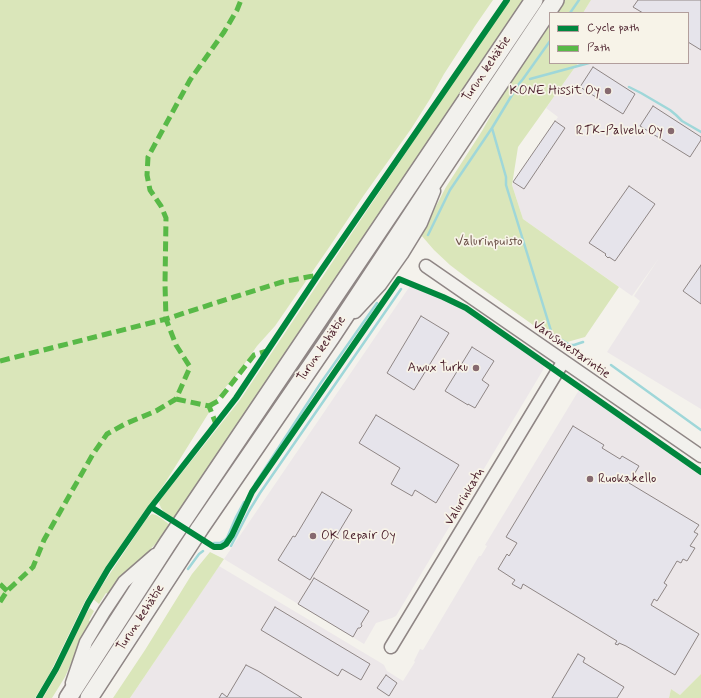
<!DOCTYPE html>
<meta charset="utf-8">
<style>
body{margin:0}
#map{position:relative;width:701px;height:698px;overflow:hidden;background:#f4f2ec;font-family:Mynerve,sans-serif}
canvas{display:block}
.legend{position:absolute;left:549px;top:12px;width:140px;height:52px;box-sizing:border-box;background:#f7f3e8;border:1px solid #b29e9c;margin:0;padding:5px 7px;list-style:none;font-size:12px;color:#4a1f2b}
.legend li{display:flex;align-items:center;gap:8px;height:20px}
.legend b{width:20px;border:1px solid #b29e9c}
</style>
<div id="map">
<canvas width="701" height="698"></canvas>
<ul class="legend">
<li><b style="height:5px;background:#00873e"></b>Cycle path</li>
<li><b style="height:5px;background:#58b947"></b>Path</li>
</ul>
</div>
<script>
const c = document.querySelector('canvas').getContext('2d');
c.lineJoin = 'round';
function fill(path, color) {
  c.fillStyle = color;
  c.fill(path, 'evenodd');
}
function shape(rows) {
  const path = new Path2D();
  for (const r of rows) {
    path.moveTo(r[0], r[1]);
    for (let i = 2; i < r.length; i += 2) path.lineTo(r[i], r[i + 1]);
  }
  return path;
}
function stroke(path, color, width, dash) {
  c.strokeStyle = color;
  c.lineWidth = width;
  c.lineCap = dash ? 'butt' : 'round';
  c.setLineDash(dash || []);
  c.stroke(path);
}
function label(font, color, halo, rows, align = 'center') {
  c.font = font + ' Mynerve,sans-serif';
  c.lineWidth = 3.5;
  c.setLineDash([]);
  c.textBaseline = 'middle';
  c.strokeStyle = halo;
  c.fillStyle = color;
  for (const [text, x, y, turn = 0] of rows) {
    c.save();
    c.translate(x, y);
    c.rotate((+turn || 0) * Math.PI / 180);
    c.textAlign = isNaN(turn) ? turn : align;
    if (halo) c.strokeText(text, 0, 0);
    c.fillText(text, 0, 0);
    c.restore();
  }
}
fill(shape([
 [591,0,701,0,701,409,607,352,640,301,634,296,659,258,632,296,523,219,512,185,558,117,546,108,578,63,688,63,688,13,583,13],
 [410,286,431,294,450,302,474,316,541,362,544,367,543,370,396,616,392,618,376,623,364,644,224,559],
 [579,390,623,421,623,423,626,423,701,476,701,674,680,695,671,689,669,698,130,698,219,566,381,663,384,665,387,671,403,681,415,662,414,661,420,649,423,650,479,556,481,556,487,546,485,545]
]), '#ece7e9');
fill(shape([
 [0,0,493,0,475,26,444,74,430,99,411,129,364,195,330,246,275,326,257,346,238,373,223,390,165,483,143,513,107,565,85,601,50,673,35,698,0,698],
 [508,0,525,0,295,338,174,518,165,513,161,508,159,503,160,500,240,400],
 [565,0,591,0,583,13,556,13],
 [550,23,550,63,578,63,518,147,512,185,523,219,619,287,585,337,560,344,471,281,450,265,434,250,421,235,446,187,482,131,509,83],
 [152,514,156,515,161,518,170,525,162,537,119,582,110,595,106,593,99,604,93,599,145,521,148,517],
 [210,552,224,559,130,698,113,698,145,650,192,574],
 [90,608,94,611,89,620,91,624,83,636,65,677,52,698,43,698,58,672,84,617],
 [701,674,701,698,669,698,671,689,680,695]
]), '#dae6ba');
stroke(shape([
 [570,13,579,0],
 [530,79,589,63],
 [629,87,641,93,670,110,676,115,682,121,701,132],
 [492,128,518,85,523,79,550,41],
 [428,235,450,190,492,128,506,177,506,185,552,334,570,345,574,345,583,342],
 [611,365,701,430],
 [255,484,320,384,377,303],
 [214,543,220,543,225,540,227,538,236,517,244,502],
 [231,546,249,511,260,493,401,289],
 [188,569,199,554,203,551]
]), '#9fd7d9', 2.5);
const building = shape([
 [638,0,701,0,701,50,688,42,688,13,643,13,633,7,638,0],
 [593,67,635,94,623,114,580,87,593,67],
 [653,106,701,137,701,140,690,157,640,126,653,106],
 [555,121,565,128,524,189,513,182,555,121],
 [629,186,655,204,615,261,609,257,608,258,605,255,606,254,589,243,629,186],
 [701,265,701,304,683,291,701,265],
 [421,316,449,333,414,390,387,373,421,316],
 [472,347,494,361,482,380,489,385,475,408,468,404,468,405,445,391,472,347],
 [376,415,459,465,436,503,415,490,412,496,391,484,400,468,359,443,376,415],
 [573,426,604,445,602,448,620,459,622,456,639,466,629,483,699,525,694,532,698,534,690,546,695,548,687,561,683,559,681,563,677,561,664,583,667,585,657,601,654,599,651,605,699,634,675,675,626,646,619,643,618,645,615,644,617,641,523,584,521,589,512,584,515,580,498,569,507,554,509,556,517,543,506,537,573,426],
 [322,492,352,510,310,580,278,560,293,536,295,537,322,492],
 [314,578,369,611,361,624,362,626,360,628,358,628,353,637,298,604,314,578],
 [275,607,370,664,361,680,342,669,338,676,261,630,275,607],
 [578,654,585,658,583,662,624,687,617,698,552,698,578,654],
 [246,665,258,671,302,698,219,698,222,693,227,697,246,665],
 [386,675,397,683,389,696,377,688,386,675]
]);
fill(building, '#e6e4eb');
stroke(building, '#8f8685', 1);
const minor = shape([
 [426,266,701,456],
 [355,312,380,285,402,254,421,223,434,191],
 [391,647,563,362],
 [72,683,86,642,104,612,124,582,155,555]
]);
const highway = shape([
 [68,698,168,543,534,0],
 [89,698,200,528,331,337,446,163,555,0]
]);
stroke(minor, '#8f8685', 15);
stroke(highway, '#8f8685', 20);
stroke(minor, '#f2f1ed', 12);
stroke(highway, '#f2f1ed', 17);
stroke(shape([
 [0,361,166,319,234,297,282,282,318,275],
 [176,399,209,406,216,424],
 [209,406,218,401,254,355,267,351],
 [0,584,7,591],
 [0,602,7,591,33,567,44,540,93,454,107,434,125,424,156,411,176,399,190,367,176,345,166,319,165,284,166,218,161,206,150,190,147,175,148,157,190,80,224,32,237,10,241,0]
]), '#58b947', 5, [10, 5]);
stroke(shape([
 [151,507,214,547,221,547,226,544,232,535,252,492,399,279,443,297,466,308,701,472],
 [39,698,56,669,88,603,108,569,151,507,236,398,318,275,507,0]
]), '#00873e', 6);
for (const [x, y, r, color] of [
 [608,91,4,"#86696f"],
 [671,131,4,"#86696f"],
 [476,368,4,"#86696f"],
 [590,479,4,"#86696f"],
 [313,536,4,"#86696f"]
]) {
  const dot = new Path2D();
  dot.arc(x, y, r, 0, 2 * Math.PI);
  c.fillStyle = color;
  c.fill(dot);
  stroke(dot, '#f7f3e8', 1.5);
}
label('13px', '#4a1f2b', '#f7f3e8', [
 ["Turun kehätie",487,69,-56],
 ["Turun kehätie",322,349,-56],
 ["Varusmestarintie",571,350,35],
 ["Valurinkatu",465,497,-59],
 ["Turun kehätie",141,618,-57]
]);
label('13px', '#4a1f2b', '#f7f3e8', [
 ["KONE Hissit Oy",600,91],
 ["RTK-Palvelu Oy",663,131],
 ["Awux Turku",468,368],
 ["Ruokakello",598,479,"left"],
 ["OK Repair Oy",321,536,"left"]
], 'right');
label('13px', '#694e45', '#f7f3e8', [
 ["Valurinpuisto",489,242]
]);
</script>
